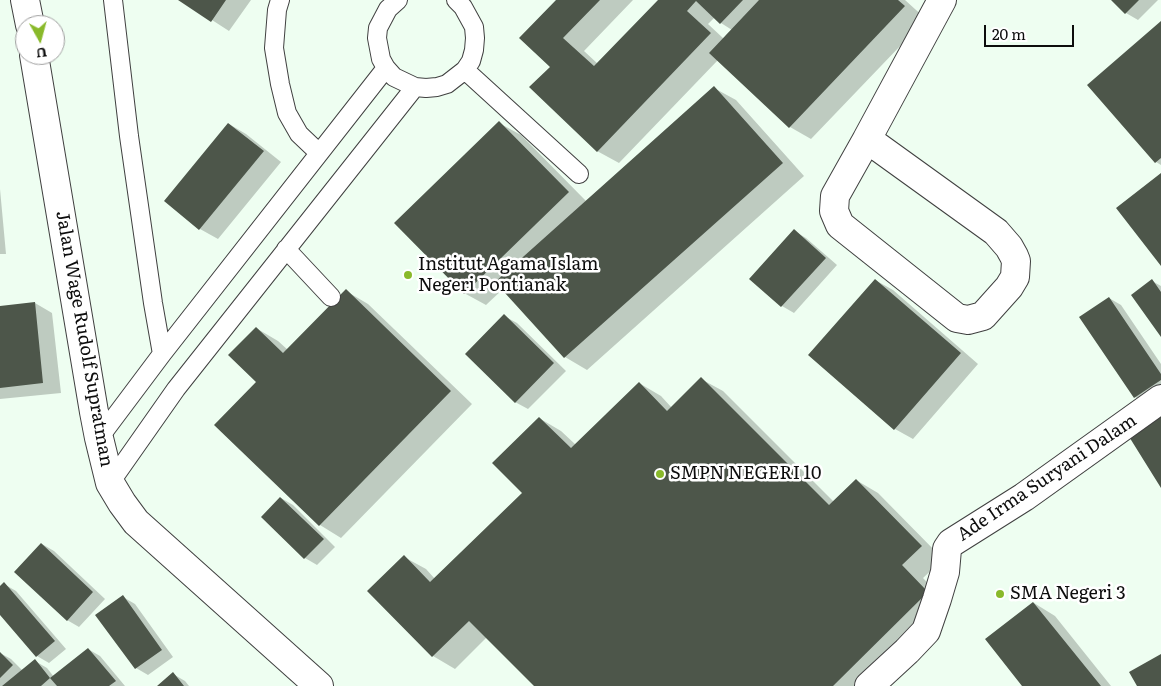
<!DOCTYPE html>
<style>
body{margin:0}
#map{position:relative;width:1161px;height:686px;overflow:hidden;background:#eefef1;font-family:Literata,serif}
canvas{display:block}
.north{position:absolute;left:15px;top:15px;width:50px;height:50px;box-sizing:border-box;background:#fff;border:1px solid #9e9e9e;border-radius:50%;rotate:173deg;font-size:14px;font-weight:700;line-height:20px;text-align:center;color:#0d0d0d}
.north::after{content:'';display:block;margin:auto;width:18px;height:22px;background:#89b92a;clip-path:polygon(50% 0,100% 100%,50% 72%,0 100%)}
.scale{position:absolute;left:984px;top:25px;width:90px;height:22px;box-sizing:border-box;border:2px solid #0d0d0d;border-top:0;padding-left:6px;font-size:15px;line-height:18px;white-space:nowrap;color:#0d0d0d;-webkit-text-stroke:4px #fff;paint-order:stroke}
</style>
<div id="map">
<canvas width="1161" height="686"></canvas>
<div class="north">U</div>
<div class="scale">20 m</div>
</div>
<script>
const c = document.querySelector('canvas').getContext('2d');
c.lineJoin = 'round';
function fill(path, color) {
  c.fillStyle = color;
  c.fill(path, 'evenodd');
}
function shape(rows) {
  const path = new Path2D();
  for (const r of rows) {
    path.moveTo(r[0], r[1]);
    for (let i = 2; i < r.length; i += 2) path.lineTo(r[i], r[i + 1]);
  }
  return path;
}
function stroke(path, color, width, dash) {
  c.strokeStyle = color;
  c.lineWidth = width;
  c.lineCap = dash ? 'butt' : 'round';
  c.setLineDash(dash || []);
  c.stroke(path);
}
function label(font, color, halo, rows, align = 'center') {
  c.font = font + ' Literata,serif';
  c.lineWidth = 5;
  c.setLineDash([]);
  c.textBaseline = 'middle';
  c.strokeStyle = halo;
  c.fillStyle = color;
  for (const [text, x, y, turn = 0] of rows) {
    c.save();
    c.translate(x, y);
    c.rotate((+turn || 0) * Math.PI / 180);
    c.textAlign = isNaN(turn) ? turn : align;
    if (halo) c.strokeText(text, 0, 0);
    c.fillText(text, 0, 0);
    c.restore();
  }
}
fill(shape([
 [181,0,251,0,229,31],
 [557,0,633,0,584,51,598,64,659,0,905,0,926,19,811,139,790,127,718,60,619,163,597,151,552,66],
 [715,17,721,23,732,30,724,39,708,24],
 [1113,0,1158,0,1138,20,1126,13],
 [1161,23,1161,165,1156,162],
 [714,88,736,100,804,176,587,370,565,357,503,289,486,305,464,293,499,123,521,135,586,201],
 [229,124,246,134,281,162,218,239,200,229,166,201],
 [0,189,6,254,0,254],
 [794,231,806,238,837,265,794,313,782,306,751,279],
 [875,280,893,290,978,364,913,439,895,429,809,355],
 [1152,281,1161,286,1161,335],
 [346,291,368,304,472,404,341,538,320,525,258,382,256,328,278,341,288,350],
 [1109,298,1121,305,1161,364,1161,395,1147,404,1135,397],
 [35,303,52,313,61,393,0,399,0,307],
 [504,316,517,323,566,371,528,409,515,402],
 [701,379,723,391,834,502,856,480,878,493,943,559,923,578,949,605,867,686,535,686,487,637,455,669,433,656,369,591,404,557,426,569,435,579,523,493,539,418,561,431,576,445,639,383,661,396,672,408],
 [281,498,293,505,335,547,317,565,305,558,262,517],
 [42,544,54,551,105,599,79,627,67,620],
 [4,584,16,591,66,649,49,663,37,656,0,613,0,588],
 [123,597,135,604,173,657,148,675,136,668],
 [1034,603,1055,616,1111,686,1024,686],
 [88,649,100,656,125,686,0,686,0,653,11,659,23,671,35,661,47,668,54,677],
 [173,674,185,681,189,686,159,686]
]), '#0003');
fill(shape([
 [178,0,226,0,211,22],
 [556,0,600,0,563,38,594,66,658,0,743,0,720,24,696,1,687,11,711,33,597,152,529,87,550,67,519,38],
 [759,0,898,0,905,6,789,128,709,53],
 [1111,0,1139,0,1125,14],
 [1161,21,1161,158,1155,163,1087,85],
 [714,86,783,163,564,358,495,282],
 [499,121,569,192,464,294,394,223],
 [228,123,264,151,199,230,164,201],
 [1161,173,1161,266,1116,208],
 [794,229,826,258,781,307,749,279],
 [875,279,961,353,894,430,808,355],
 [1152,279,1161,292,1161,337,1131,295],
 [346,289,451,391,319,526,214,425,256,382,228,355,256,327,283,353],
 [1109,297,1161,374,1161,380,1134,398,1079,317],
 [35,302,43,383,0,388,0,306],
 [504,314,554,363,515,403,465,354],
 [701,377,829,505,856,479,922,546,902,565,928,592,833,686,534,686,469,621,432,657,367,591,404,555,430,582,522,493,492,463,539,417,571,448,639,382,667,411],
 [1161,411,1161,488,1123,427],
 [280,497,324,539,304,559,261,517],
 [41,543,93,592,67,621,14,572],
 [4,582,55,641,36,657,0,615,0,586],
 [123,595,162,650,135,669,95,615],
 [1033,602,1101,686,1022,686,985,639],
 [88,648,116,681,109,686,57,686,50,678],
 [0,652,13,665,0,678],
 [1161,654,1161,686,1137,686,1129,672],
 [35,659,50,678,41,686,2,686],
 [173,672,184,686,157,686]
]), '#4d564a');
const lane = shape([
 [113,0,129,136,153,303,162,354],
 [280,0,277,10,274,48,280,84,287,113,299,134,319,153],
 [398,0,388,9,378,28,377,38,381,59,386,68,394,77,415,87,426,88,437,87,447,84,465,70,471,61,474,50,475,38,474,27,463,7,456,0],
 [465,70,579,174],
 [286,249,331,297],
 [99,438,162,354,386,68],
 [110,483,176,389,415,87]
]);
const street = shape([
 [25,0,30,25],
 [34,55,94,412,99,438,110,483,122,503,136,522,319,686],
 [867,139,835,196,834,211,840,225,957,318,968,320,983,316,1009,287,1015,277,1016,261,1014,256,1009,247,996,232,867,139,942,0],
 [869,686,907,651,926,631,937,599,945,572,947,549,951,543,1024,497,1161,399]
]);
stroke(lane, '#404040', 20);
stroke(street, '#404040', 30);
stroke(lane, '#fff', 18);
stroke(street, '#fff', 28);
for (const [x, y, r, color] of [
 [408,275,5,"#89b92a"],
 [660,474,5,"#89b92a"],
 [1000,594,5,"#89b92a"]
]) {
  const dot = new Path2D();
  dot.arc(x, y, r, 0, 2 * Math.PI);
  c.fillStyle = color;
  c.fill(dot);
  stroke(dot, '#fff', 2);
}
label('18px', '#0d0d0d', '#fff', [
 ["Institut Agama Islam",418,265],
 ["Negeri Pontianak",418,286],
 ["SMPN NEGERI 10",670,474],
 ["SMA Negeri 3",1010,594]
], 'left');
label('18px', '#0d0d0d', '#fff', [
 ["Jalan Wage Rudolf Supratman",84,339,80],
 ["Ade Irma Suryani Dalam",1047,478,-34]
]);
</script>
